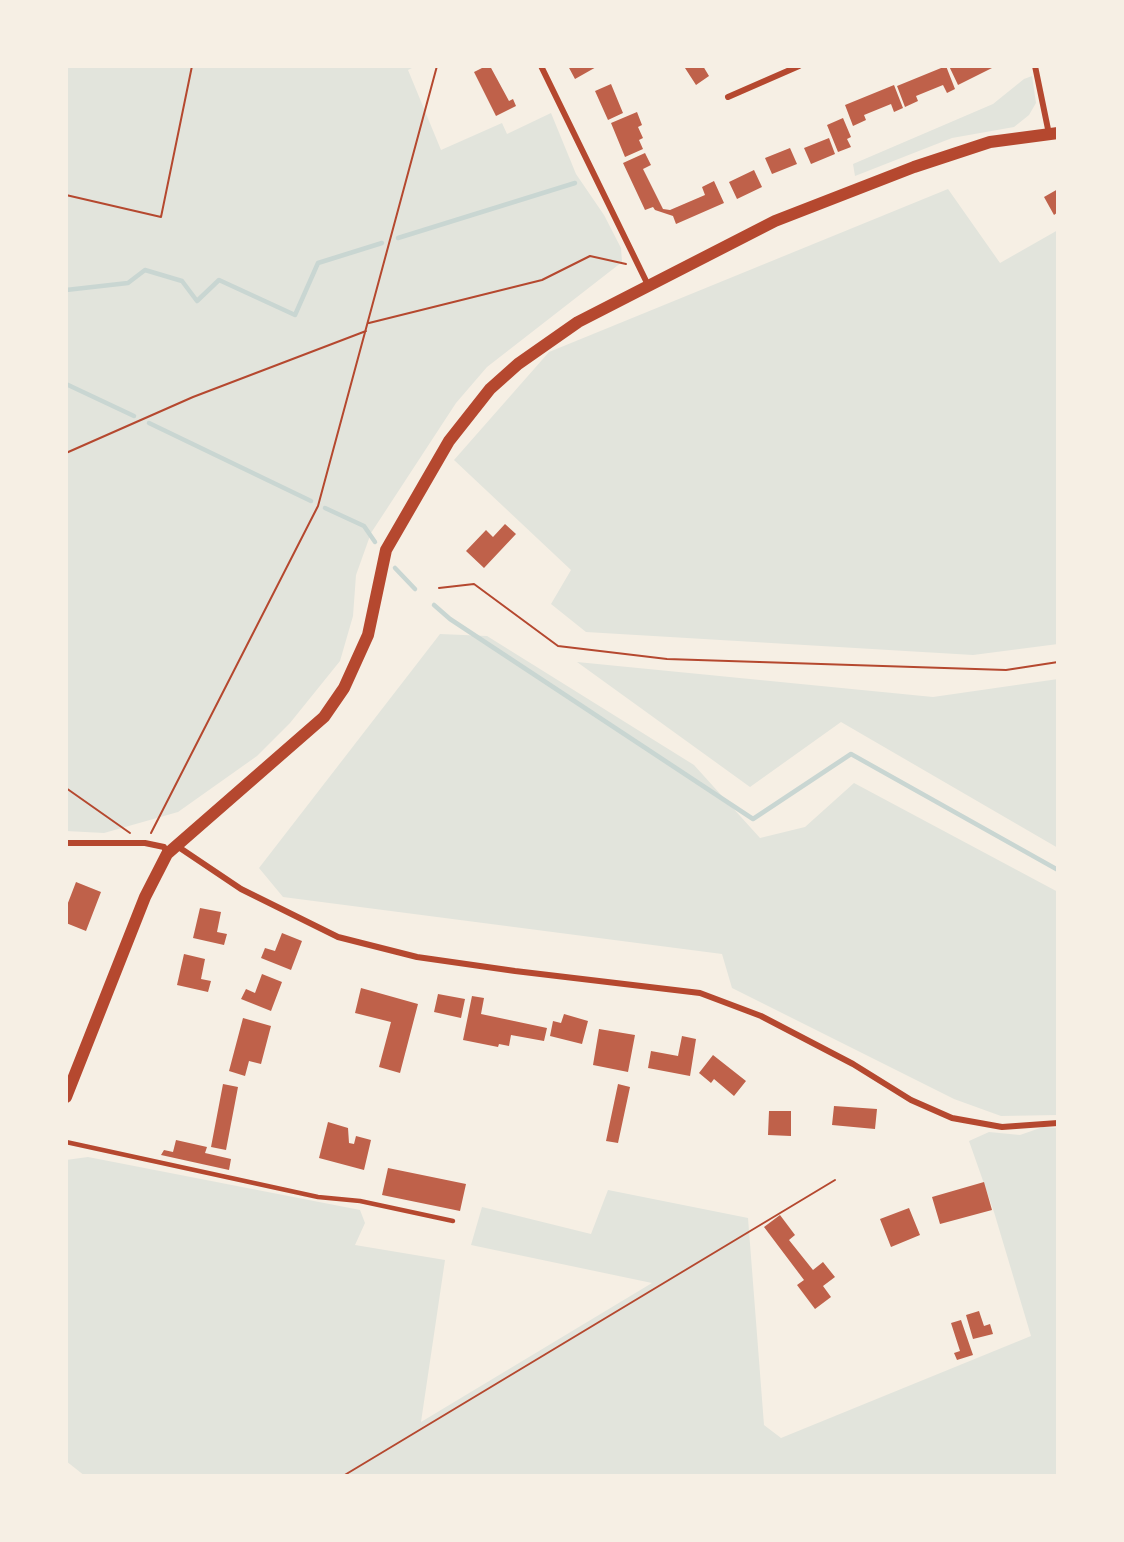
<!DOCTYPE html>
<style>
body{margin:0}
#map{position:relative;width:1124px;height:1542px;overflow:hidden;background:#f6efe4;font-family:"Asap Condensed",sans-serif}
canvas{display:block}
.frame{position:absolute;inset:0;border:68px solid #f6efe4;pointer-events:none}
</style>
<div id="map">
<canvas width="1124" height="1542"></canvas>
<div class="frame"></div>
</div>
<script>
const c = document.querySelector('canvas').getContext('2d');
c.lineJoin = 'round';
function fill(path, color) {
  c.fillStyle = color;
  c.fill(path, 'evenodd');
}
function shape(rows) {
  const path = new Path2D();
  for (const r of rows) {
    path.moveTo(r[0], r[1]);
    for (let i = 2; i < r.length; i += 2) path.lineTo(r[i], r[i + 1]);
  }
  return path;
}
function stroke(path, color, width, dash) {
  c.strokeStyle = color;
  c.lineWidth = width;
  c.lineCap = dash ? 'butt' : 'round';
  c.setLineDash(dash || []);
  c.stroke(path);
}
fill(shape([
 [66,66,416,66,408,70,441,150,502,123,507,134,551,113,576,174,604,215,621,248,622,262,487,367,456,403,371,533,356,575,353,616,340,661,290,723,257,756,178,812,104,833,66,831],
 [1032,76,1036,103,1029,115,1014,127,952,138,855,176,853,164,993,104,1024,79],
 [948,189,1000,263,1058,230,1058,644,973,655,586,632,551,604,571,570,454,460,549,352],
 [440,634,487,636,694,765,760,838,805,827,854,783,1058,892,1058,1115,1001,1116,954,1099,732,988,722,954,283,897,259,868],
 [577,662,933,697,1058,679,1058,848,841,722,750,787],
 [1043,1127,1058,1128,1058,1476,85,1476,66,1461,66,1160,88,1157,355,1209,360,1210,365,1223,355,1245,445,1260,421,1422,652,1283,471,1245,482,1207,591,1234,608,1190,748,1218,764,1425,781,1438,1031,1336,994,1212,969,1141,989,1132,1020,1135]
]), '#e2e4dc');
stroke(shape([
 [398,238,575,183],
 [66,290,128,283,145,270,182,281,197,301,219,280,295,315,318,263,382,243],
 [66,384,134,416],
 [149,423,311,501],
 [325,508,364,526,375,542],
 [395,568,415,589],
 [434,605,450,619,753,819,851,754,1058,870]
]), '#c9d6d2', 4.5);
fill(shape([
 [486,66,490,66,509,101,513,99,516,106,496,116,474,72],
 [568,66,598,66,575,79],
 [688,66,703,66,709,76,696,85,685,68],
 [946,66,955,89,947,93,943,85,916,96,918,101,905,107,897,86],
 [949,66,996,66,958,85],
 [611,84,623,113,608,120,595,91],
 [894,85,903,108,894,112,891,104,864,115,866,120,853,126,845,105],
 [637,112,642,125,638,127,643,138,639,140,643,149,625,157,611,123],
 [843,118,851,137,847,139,851,147,838,152,827,125],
 [829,138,835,154,811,164,804,148],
 [790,148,797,164,772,174,765,158],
 [645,153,651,165,643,169,663,209,670,210,705,195,702,187,714,181,724,203,676,224,673,216,655,210,653,207,645,210,623,163],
 [754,170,762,187,737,199,729,182],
 [1058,189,1058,212,1054,215,1044,197],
 [505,524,516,534,484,568,466,551,486,530,493,537],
 [76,882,101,892,86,931,66,923,66,908],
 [200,908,221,912,217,932,227,934,224,945,193,938],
 [282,933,302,941,291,970,261,958,265,948,275,951],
 [184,954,205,959,201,979,211,981,208,992,177,985],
 [262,974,282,982,271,1011,241,999,246,989,255,993],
 [361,988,418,1004,400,1073,379,1067,391,1022,355,1013],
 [438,994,465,999,461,1018,434,1012],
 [472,996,484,998,481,1014,547,1028,544,1041,511,1035,509,1046,499,1044,498,1047,463,1040],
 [564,1014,588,1021,582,1044,550,1036,553,1021,561,1023],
 [243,1018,271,1026,261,1064,249,1061,245,1076,229,1071],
 [599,1029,635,1035,628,1072,593,1065],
 [682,1036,696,1039,690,1076,648,1068,651,1051,678,1056],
 [713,1055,746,1081,734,1096,714,1079,711,1083,699,1073],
 [223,1084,238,1087,226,1150,211,1147],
 [618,1084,630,1087,618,1143,606,1141],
 [834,1106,877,1109,875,1129,832,1125],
 [769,1111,791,1111,791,1136,768,1135],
 [328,1122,348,1128,349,1143,354,1144,356,1136,371,1140,364,1170,319,1158],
 [176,1140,207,1147,205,1153,231,1159,229,1170,161,1155,164,1150,173,1152],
 [388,1168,466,1184,460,1211,382,1195],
 [984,1182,992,1210,940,1224,932,1197],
 [909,1208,920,1235,891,1247,880,1219],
 [780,1215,795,1235,789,1240,813,1270,823,1262,835,1277,823,1286,831,1297,815,1309,797,1285,804,1280,764,1227],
 [979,1311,984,1326,990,1324,993,1334,973,1339,966,1315],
 [961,1320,973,1355,957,1360,954,1353,960,1351,951,1323]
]), '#bf614a');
stroke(shape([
 [66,195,161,217,192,66],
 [369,323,542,280,590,256,626,264],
 [66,453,193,397,366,331],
 [439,588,474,584,558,646,667,659,1006,670,1058,662],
 [66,788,130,833],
 [151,833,318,506,437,66],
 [343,1476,835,1180]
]), '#b5482f', 2);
stroke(shape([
 [66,1142,318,1197,360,1201,453,1221]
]), '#b5482f', 4.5);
stroke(shape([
 [541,66,648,285],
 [1035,66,1049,134],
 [728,97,799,66],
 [66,843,145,843,164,847,167,854],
 [177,846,241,889,338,937,417,957,515,971,700,993,761,1016,853,1064,911,1100,952,1118,1002,1127,1058,1123]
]), '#b5482f', 6);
stroke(shape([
 [66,1097,145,897,167,854,324,717,344,688,368,635,386,550,449,441,490,389,518,364,578,322,775,221,914,167,990,142,1058,133]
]), '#b5482f', 12);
</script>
